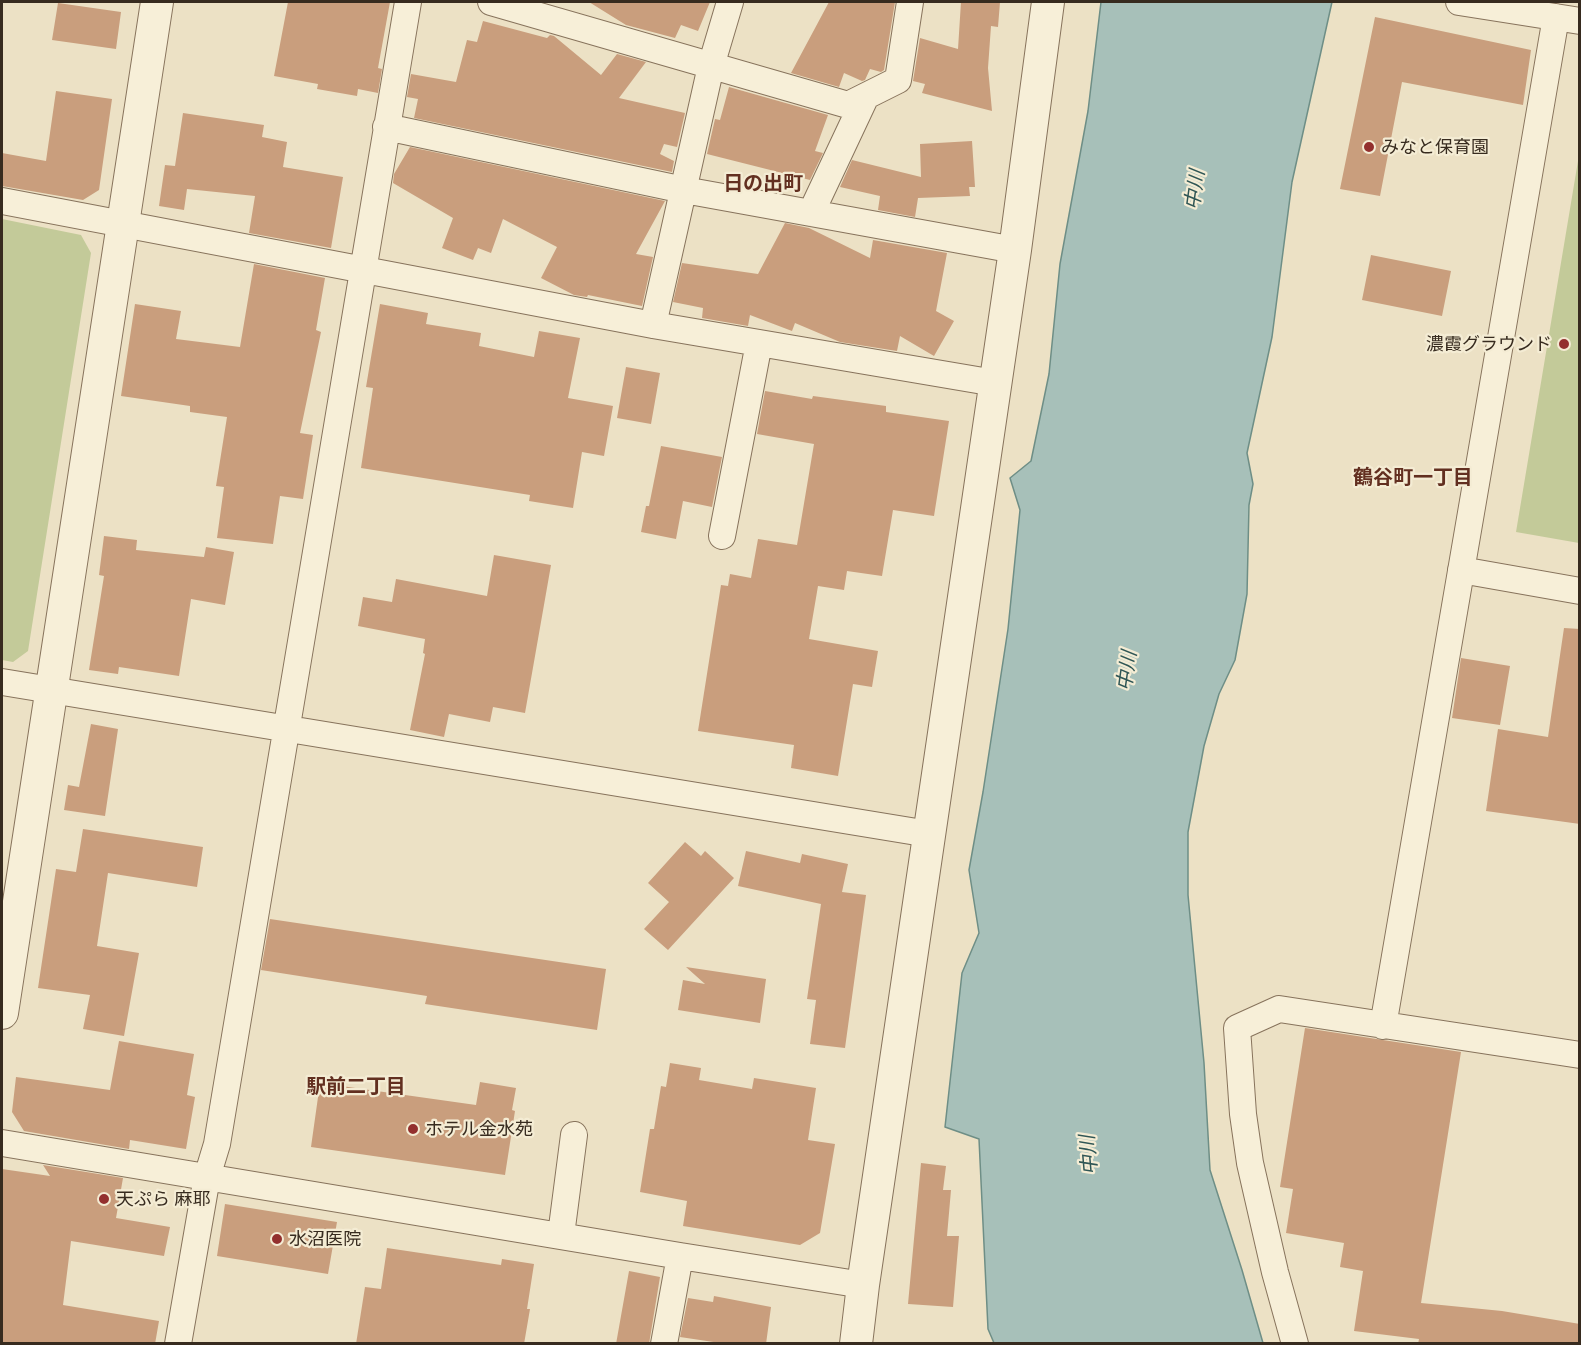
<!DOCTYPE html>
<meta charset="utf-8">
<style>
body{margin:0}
#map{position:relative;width:1581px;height:1345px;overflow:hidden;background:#ece1c5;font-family:"Playfair Display",serif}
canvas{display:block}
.frame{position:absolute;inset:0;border:3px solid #372b1f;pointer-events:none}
</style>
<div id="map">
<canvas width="1581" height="1345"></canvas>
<div class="frame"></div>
</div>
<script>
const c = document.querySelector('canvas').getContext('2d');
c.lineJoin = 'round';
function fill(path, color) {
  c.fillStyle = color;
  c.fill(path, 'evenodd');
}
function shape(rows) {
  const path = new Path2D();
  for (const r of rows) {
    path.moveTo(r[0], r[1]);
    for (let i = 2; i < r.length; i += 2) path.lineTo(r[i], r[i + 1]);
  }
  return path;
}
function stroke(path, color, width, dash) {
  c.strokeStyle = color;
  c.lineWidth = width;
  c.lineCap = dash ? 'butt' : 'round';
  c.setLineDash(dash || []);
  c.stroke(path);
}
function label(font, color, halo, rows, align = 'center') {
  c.font = font + ' "Playfair Display","Noto Sans JP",serif';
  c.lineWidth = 4.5;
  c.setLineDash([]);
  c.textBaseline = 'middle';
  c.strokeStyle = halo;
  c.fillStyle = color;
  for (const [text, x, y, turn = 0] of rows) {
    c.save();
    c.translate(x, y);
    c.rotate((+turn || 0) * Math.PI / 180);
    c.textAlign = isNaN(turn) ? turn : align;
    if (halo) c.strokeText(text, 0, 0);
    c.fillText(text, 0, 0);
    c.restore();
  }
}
fill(shape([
 [1579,155,1580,543,1579,543,1516,532],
 [2,219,81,235,91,253,28,651,13,662,2,660]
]), '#c3ca99');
const water = shape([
 [1101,2,1332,2,1292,182,1272,337,1247,453,1253,484,1249,505,1247,594,1235,660,1219,694,1204,746,1188,832,1188,895,1204,1063,1210,1170,1242,1270,1263,1343,994,1343,988,1329,979,1139,945,1127,962,973,979,933,969,870,983,792,1008,629,1020,510,1010,478,1031,461,1049,374,1060,264,1088,111,1101,2]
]);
fill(water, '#a7c0b9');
stroke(water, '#6e8e86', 1.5);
fill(shape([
 [288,2,390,2,378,68,382,69,378,93,358,89,357,96,317,89,318,84,274,76],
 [589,2,710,2,698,31,681,25,675,38,626,25],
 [829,2,895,2,884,70,881,72,870,69,865,80,862,81,844,73,839,87,791,73],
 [961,2,1000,2,998,27,991,26,988,68,992,111,922,93,925,84,913,81,920,38,958,49],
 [58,3,121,12,116,49,52,40],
 [1375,17,1531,50,1523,105,1402,82,1380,196,1340,189],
 [483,21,547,38,550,35,554,36,601,75,617,54,646,62,619,98,685,113,677,147,664,144,660,154,674,161,672,172,414,118,418,99,407,97,411,74,456,82,467,40,477,42],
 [729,87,828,115,815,151,823,153,810,180,707,154,715,119,720,120],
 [56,91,112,99,99,190,83,200,2,186,2,153,46,161],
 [183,113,264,125,262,137,287,142,283,167,343,177,331,248,249,233,255,196,187,189,184,210,159,206,165,165,175,166],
 [972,141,975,187,969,187,970,196,918,198,915,217,878,210,880,196,840,187,852,160,921,177,920,144],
 [410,147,665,201,636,254,653,257,642,306,588,295,587,297,574,295,541,278,557,247,503,219,491,253,478,248,473,260,442,248,453,218,393,183,394,174],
 [785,223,809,228,870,258,873,240,947,253,936,311,954,321,934,356,900,336,897,351,840,342,795,323,792,331,750,315,748,326,702,318,703,308,673,302,682,263,758,274],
 [1371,255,1451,271,1442,316,1362,300],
 [254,264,325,278,316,330,321,332,300,433,313,435,303,499,280,496,273,544,217,538,224,487,216,486,227,417,190,412,190,406,121,396,135,304,181,311,176,339,240,347],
 [380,304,428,313,426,324,481,333,479,346,534,357,539,331,580,338,568,398,613,406,604,456,582,452,573,508,529,501,530,495,361,468,373,388,366,387],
 [626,367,660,373,651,424,617,418],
 [765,391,812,399,813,396,886,406,886,412,949,421,934,516,893,510,882,576,847,571,844,590,818,586,809,639,878,651,872,687,853,684,838,776,791,768,794,745,698,731,721,585,728,586,730,574,751,578,758,539,797,545,814,444,757,434],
 [661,446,722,457,712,507,683,501,676,539,641,532,646,506,649,506],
 [104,536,137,540,136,550,204,557,206,547,234,552,225,605,191,599,179,676,119,667,118,674,89,670,104,576,99,575],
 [494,555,551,565,525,713,493,707,490,722,449,714,444,737,410,730,425,654,423,653,425,639,358,626,363,597,392,602,396,579,487,596],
 [1564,628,1580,629,1580,824,1486,811,1498,729,1548,737],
 [1461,658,1510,666,1500,725,1452,718],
 [91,724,118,729,105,816,64,810,68,785,79,787],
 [83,829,203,847,197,887,108,873,97,946,139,953,124,1036,83,1029,90,995,38,988,56,869,76,872],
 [685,842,701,856,705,851,734,878,668,950,644,929,669,902,648,883],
 [746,851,800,863,802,854,848,864,842,892,866,895,845,1048,810,1044,816,1000,807,999,821,904,738,886],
 [270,919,606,969,597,1030,425,1004,427,996,261,970],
 [686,967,766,979,760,1023,678,1010,683,980,705,984],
 [1305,1028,1461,1052,1421,1303,1502,1311,1580,1324,1580,1344,1418,1344,1419,1339,1354,1331,1363,1271,1340,1267,1344,1243,1286,1233,1293,1189,1280,1187],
 [119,1041,194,1054,187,1095,195,1097,186,1149,130,1140,129,1149,24,1131,12,1112,16,1077,110,1090],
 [670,1063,701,1068,699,1080,752,1089,754,1078,816,1088,808,1140,835,1144,820,1233,800,1245,683,1226,687,1201,640,1192,650,1129,654,1129,661,1086,666,1087],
 [480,1082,516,1088,512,1110,515,1111,505,1175,311,1147,320,1083,476,1105],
 [921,1163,946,1166,943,1190,951,1190,947,1236,959,1236,953,1307,908,1304],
 [43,1165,123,1178,116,1218,170,1227,164,1256,71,1241,63,1305,159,1321,155,1344,2,1344,2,1169,50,1176],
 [225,1204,337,1222,328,1274,217,1256],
 [387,1248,501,1265,502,1259,534,1264,527,1309,530,1309,524,1344,356,1344,365,1287,381,1289],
 [629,1271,660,1277,649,1344,616,1344],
 [714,1296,771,1307,766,1344,727,1344,680,1337,688,1298,713,1302]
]), '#c99e7d');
const minor = shape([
 [491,2,848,105,898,80,910,2],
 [1459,2,1580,21],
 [386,127,684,190,1015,250],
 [2,201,653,325,995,383],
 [811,213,866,96],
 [653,325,711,66,730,2],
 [722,536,759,343],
 [1461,570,1580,591],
 [2,682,929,834],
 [1383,1026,1556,17],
 [2,1143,680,1256,863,1285],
 [561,1235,574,1135],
 [178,1344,207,1177,217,1144,408,2],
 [664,1344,680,1256],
 [1295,1344,1275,1272,1250,1163,1243,1114,1237,1028,1279,1009,1580,1055]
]);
const tertiary = shape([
 [2,1013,157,2],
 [856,1344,863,1285,1015,250,1048,2]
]);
stroke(minor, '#87735c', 28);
stroke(tertiary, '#87735c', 34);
stroke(minor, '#f7efd8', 26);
stroke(tertiary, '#f7efd8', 32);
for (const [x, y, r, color] of [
 [1369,147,6,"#93302e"],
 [1564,344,6,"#93302e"],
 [413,1129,6,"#93302e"],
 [104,1199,6,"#93302e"],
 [277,1239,6,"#93302e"]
]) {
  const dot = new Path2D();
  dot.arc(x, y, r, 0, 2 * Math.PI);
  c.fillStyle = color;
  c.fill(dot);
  stroke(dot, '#f4ecd4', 2);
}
label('18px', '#372b1f', '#f4ecd4', [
 ["みなと保育園",1381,147],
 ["濃霞グラウンド",1552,344,"right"],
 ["ホテル金水苑",425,1129],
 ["天ぷら 麻耶",116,1199],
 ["水沼医院",289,1239]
], 'left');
label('bold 20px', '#622f20', '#f4ecd4', [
 ["日の出町",763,184],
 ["鶴谷町一丁目",1413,478],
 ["駅前二丁目",356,1087]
]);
label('italic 20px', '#2f5655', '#f4ecd4', [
 ["中川",1195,190,-82],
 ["中川",1127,671,-82],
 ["中川",1089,1155,-95]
]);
</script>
